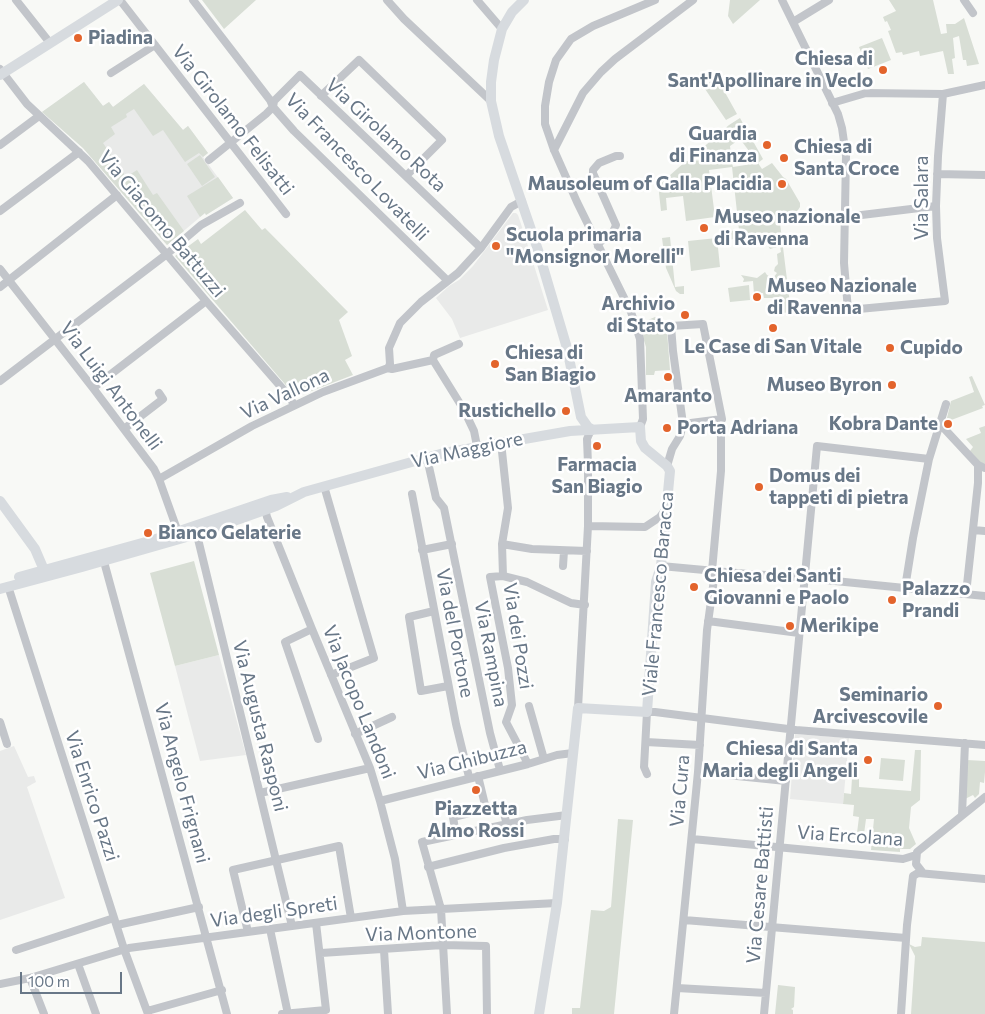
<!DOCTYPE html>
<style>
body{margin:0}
#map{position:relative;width:985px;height:1014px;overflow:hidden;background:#f8f9f6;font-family:Commissioner,sans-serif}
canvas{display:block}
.scale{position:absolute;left:20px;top:972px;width:102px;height:22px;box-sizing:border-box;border:2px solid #687787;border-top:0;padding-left:6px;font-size:15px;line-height:18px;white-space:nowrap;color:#687787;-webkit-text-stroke:4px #fff;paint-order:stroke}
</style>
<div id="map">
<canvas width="985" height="1014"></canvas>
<div class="scale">100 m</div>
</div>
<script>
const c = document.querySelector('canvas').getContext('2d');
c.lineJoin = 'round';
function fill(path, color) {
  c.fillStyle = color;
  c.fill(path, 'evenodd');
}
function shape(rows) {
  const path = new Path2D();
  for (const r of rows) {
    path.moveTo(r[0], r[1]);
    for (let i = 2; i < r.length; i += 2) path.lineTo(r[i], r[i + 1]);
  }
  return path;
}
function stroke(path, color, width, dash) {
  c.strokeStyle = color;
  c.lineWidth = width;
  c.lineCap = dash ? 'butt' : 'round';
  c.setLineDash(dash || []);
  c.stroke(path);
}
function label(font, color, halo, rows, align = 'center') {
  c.font = font + ' Commissioner,sans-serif';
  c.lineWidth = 5;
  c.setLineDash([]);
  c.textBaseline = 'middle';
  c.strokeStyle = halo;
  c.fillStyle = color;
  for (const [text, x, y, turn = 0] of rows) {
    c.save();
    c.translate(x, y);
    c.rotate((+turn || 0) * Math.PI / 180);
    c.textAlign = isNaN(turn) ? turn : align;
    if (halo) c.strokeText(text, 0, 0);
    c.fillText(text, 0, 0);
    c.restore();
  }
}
fill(shape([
 [84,82,103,106,109,102,113,107,144,84,183,130,188,126,208,153,203,157,233,198,206,215,205,213,167,245,83,148,42,112],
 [513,213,516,213,518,215,521,224,548,310,460,338,452,319,436,298,449,286,459,280,473,266],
 [219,655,246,755,200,761,175,666],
 [795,734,849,738,843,804,790,799],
 [14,746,28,777,34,776,36,782,27,787,65,898,0,920,0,751]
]), '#e9eae9');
fill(shape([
 [202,0,256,0,224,29],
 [730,0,760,0,733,24,728,16],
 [889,0,933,0,941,34,947,33,946,24,955,24,964,18,979,64,967,66,966,60,963,60,959,36,953,38,955,58,952,59,954,74,948,74,943,51,920,56,919,51,903,55,902,52,896,53,888,31,891,30,887,21,885,22,883,17,896,11],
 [882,38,891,60,868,69,859,47],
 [717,78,737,114,726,120,703,86],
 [84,82,103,106,109,102,113,107,144,84,183,130,188,126,208,153,203,157,199,153,185,162,163,130,153,136,134,109,126,114,127,117,111,127,115,134,103,143,126,177,137,170,153,195,157,193,184,231,167,245,83,148,42,112],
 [740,118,763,159,758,163,762,169,772,163,783,177,786,179,800,203,800,207,796,213,780,223,791,312,774,314,772,298,764,298,763,293,754,294,753,281,743,282,744,279,741,275,757,278,765,272,767,275,773,278,777,273,774,271,775,267,778,264,777,254,781,252,780,246,770,249,764,239,749,237,736,246,736,241,734,239,730,240,729,243,726,241,723,244,722,232,739,230,732,167,709,170,715,217,686,221,683,196,666,198,667,210,661,211,659,193,660,184,686,161,731,159,733,167,758,163,740,139,730,146,731,154,692,157,729,125],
 [200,155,215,177,202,186,187,164],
 [218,177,233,198,206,215,205,213,200,217,187,196],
 [245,210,262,230,265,228,348,312,339,320,352,356,345,360,353,375,296,397,175,256,198,239,201,244],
 [670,237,675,287,684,286,684,294,680,294,676,291,666,268,662,238],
 [717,238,720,267,691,271,688,241],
 [749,285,750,300,730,302,728,288],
 [655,317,660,317,664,322,665,331,667,331,670,370,655,371,654,375,646,375,646,347,639,324],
 [972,376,985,405,982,406,983,408,946,422,951,401,974,392,969,377],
 [985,426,985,464,980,462,970,451,973,447,966,439,981,433,979,428],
 [194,561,219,655,175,666,150,573],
 [915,750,921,750,920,800,911,807,909,828,916,844,910,849,900,849,900,852,871,850,874,819,866,819,864,834,857,833,859,817,853,816,854,805,843,804,844,793,851,794,852,778,859,778,859,787,911,791],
 [881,758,905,760,903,781,879,779],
 [967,760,985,761,985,772,984,783,980,782,979,794,975,798,973,795,965,799],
 [618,819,633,820,614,1014,572,1014,572,1008,580,1008,591,910,604,911,611,907],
 [922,937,985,942,985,1014,911,1014,915,956,909,944,915,947,921,946],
 [778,985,795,987,794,1007,791,1009,793,1010,793,1014,775,1014]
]), '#d8ded5');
stroke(shape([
 [16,0,50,43],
 [120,0,286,214],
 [193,0,270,100,273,107,294,131,448,281],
 [387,0,404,19,491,101],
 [477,0,502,29],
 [782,0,838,114,842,128,846,156,844,263,848,310,945,301,937,238,936,206,938,156,943,94],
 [964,0,973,13],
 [793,22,829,0],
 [0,69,27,104,88,161,206,301,289,396,294,405],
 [111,73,155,45],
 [321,96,359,60,442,140,406,176],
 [832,103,866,93,943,94,985,85],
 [0,145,39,116],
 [554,150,583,93,601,72,615,59,693,0],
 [209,160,266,114,273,107,274,101,300,75,481,248],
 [937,174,985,175],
 [0,211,79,152],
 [845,217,936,206],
 [598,246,600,242,613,232,616,225,593,173,593,170,599,163,616,156,620,156],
 [0,269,93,388,154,469,159,479,178,532],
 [0,287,117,195],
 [433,360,464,410,474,431,477,446],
 [433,360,434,355,459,344],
 [388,368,390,364,389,348,400,323,421,302,458,273,481,248,511,207,522,201],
 [0,381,167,254,201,225,240,203],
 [93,388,206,301],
 [939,423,978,465,985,468],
 [640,427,643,419,640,339,631,312,577,202,554,150,545,124,545,106,549,82,556,60,571,39,593,26,655,0],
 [124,429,163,399,159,393],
 [501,442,508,508,502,544,503,576],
 [427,458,436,498,444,508,490,733,500,770],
 [667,466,672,449,680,436,683,424,673,351,671,326,703,324,722,419,683,424],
 [159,479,252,426,323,392,388,368,392,369,433,360],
 [324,486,374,658,331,675],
 [412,494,456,724,469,777],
 [264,505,267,517,312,629,370,768,380,801,395,859,403,911],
 [588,526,645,527,660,517,666,509],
 [973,530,985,531],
 [194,531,198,539,292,926],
 [502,544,532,549,587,551],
 [422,550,452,544],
 [103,558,227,1014],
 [563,566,564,551],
 [661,566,748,574,785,576,985,596],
 [712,571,721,471,721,431],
 [8,586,124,949,148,1014],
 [905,588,913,538,929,459,946,404],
 [966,594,978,483,978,465],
 [434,611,409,617,421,691,448,686],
 [708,621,799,633],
 [312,629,285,642,318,739],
 [529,706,544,759],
 [578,708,588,526,588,464,587,439,590,432,593,430],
 [0,722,7,744],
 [355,734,392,717],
 [646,742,700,745],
 [528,764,506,722,512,705,508,668,490,577,503,576,527,582,571,603,585,605],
 [698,772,786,781],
 [647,774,644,767,647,712,655,712,796,730,985,745],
 [478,776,486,809],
 [260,793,370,768],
 [380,801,528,764,557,755,573,753],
 [962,815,965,743],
 [456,835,453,817,486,809,502,806,507,825],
 [692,839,903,859,916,855],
 [428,867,504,848,554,839,565,839],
 [923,873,916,864,917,852,985,797],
 [684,920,906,938],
 [117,925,199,907],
 [270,929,288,1014],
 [248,932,233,870,339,846,351,918],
 [16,950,114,918],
 [384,950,388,1014],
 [321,953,443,945,486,946,487,1014],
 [78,964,96,1014],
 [30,978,44,1014],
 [0,984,30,978,129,948,403,911,557,903],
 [677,988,766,993],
 [147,1011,222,990],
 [282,1014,326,1010,316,923],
 [447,1014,441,909,422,842,527,820,567,815],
 [674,1014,698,772,707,630,715,572],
 [764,1014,817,446,929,459],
 [901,1014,907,925,913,876,918,873,985,879]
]), '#c2c5ca', 8);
stroke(shape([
 [524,0,512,12,502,29,494,60,491,82,491,101,499,136,538,250,567,348,581,417,588,427,593,430],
 [0,75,118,0],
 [0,501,35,549,44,570],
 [19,577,153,540,271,500,287,497],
 [0,589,82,567,197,534,276,506,304,492,444,453,570,431,640,427,641,441,645,448,667,466,670,471,661,566,656,582,647,712,578,708,557,903,539,1014]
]), '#d7dbdf', 10);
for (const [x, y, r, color] of [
 [78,38,5,"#e3642c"],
 [883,70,5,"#e3642c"],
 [767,145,5,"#e3642c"],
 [784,158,5,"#e3642c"],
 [782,184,5,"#e3642c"],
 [704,228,5,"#e3642c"],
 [496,246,5,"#e3642c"],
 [757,297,5,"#e3642c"],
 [685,315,5,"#e3642c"],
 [773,328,5,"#e3642c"],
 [890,348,5,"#e3642c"],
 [495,364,5,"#e3642c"],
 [668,377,5,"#e3642c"],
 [892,385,5,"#e3642c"],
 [566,411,5,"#e3642c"],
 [948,424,5,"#e3642c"],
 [667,428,5,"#e3642c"],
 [597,446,5,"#e3642c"],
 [759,487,5,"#e3642c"],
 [148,533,5,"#e3642c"],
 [694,587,5,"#e3642c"],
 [892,600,5,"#e3642c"],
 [790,626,5,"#e3642c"],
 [938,706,5,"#e3642c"],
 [868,760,5,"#e3642c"],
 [476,790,5,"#e3642c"]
]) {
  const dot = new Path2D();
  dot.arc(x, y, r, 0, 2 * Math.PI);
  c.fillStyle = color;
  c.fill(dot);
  stroke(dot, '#fff', 2);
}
label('bold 19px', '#687787', '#fff', [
 ["Piadina",88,38],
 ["Chiesa di",873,59,"right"],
 ["Sant'Apollinare in Veclo",873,81,"right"],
 ["Guardia",757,134,"right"],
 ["di Finanza",757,156,"right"],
 ["Chiesa di",794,147],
 ["Santa Croce",794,169],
 ["Mausoleum of Galla Placidia",772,184,"right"],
 ["Museo nazionale",714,217],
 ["di Ravenna",714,239],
 ["Scuola primaria",506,235],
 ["\"Monsignor Morelli\"",506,257],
 ["Museo Nazionale",767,286],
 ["di Ravenna",767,308],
 ["Archivio",675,304,"right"],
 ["di Stato",675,326,"right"],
 ["Le Case di San Vitale",773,347,"center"],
 ["Cupido",900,348],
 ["Chiesa di",505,353],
 ["San Biagio",505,375],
 ["Museo Byron",882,385,"right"],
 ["Amaranto",668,396,"center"],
 ["Rustichello",556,411,"right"],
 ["Kobra Dante",938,424,"right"],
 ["Porta Adriana",677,428],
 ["Farmacia",597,465,"center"],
 ["San Biagio",597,487,"center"],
 ["Domus dei",769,476],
 ["tappeti di pietra",769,498],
 ["Bianco Gelaterie",158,533],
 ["Chiesa dei Santi",704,576],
 ["Giovanni e Paolo",704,598],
 ["Palazzo",902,589],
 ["Prandi",902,611],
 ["Merikipe",800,626],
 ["Seminario",928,695,"right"],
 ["Arcivescovile",928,717,"right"],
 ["Chiesa di Santa",858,749,"right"],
 ["Maria degli Angeli",858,771,"right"],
 ["Piazzetta",476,809,"center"],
 ["Almo Rossi",476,831,"center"]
], 'left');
label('19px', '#687787', '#fff', [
 ["Via Girolamo Felisatti",233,120,52],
 ["Via Girolamo Rota",386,135,43],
 ["Via Francesco Lovatelli",357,167,46],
 ["Via Salara",922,198,-90],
 ["Via Giacomo Battuzzi",162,224,50],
 ["Via Luigi Antonelli",111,386,53],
 ["Via Vallona",285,394,-25],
 ["Via Maggiore",467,450,-12],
 ["Viale Francesco Baracca",658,594,-85],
 ["Via del Portone",455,633,79],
 ["Via dei Pozzi",518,636,81],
 ["Via Rampina",491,654,79],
 ["Via Jacopo Landoni",359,702,68],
 ["Via Augusta Rasponi",260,726,76],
 ["Via Ghibuzza",472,760,-14],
 ["Via Angelo Frignani",182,783,75],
 ["Via Cura",680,791,-85],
 ["Via Enrico Pazzi",92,796,72],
 ["Via Ercolana",850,836,4],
 ["Via Cesare Battisti",760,885,-85],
 ["Via degli Spreti",274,912,-8],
 ["Via Montone",421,933,-2]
]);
</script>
